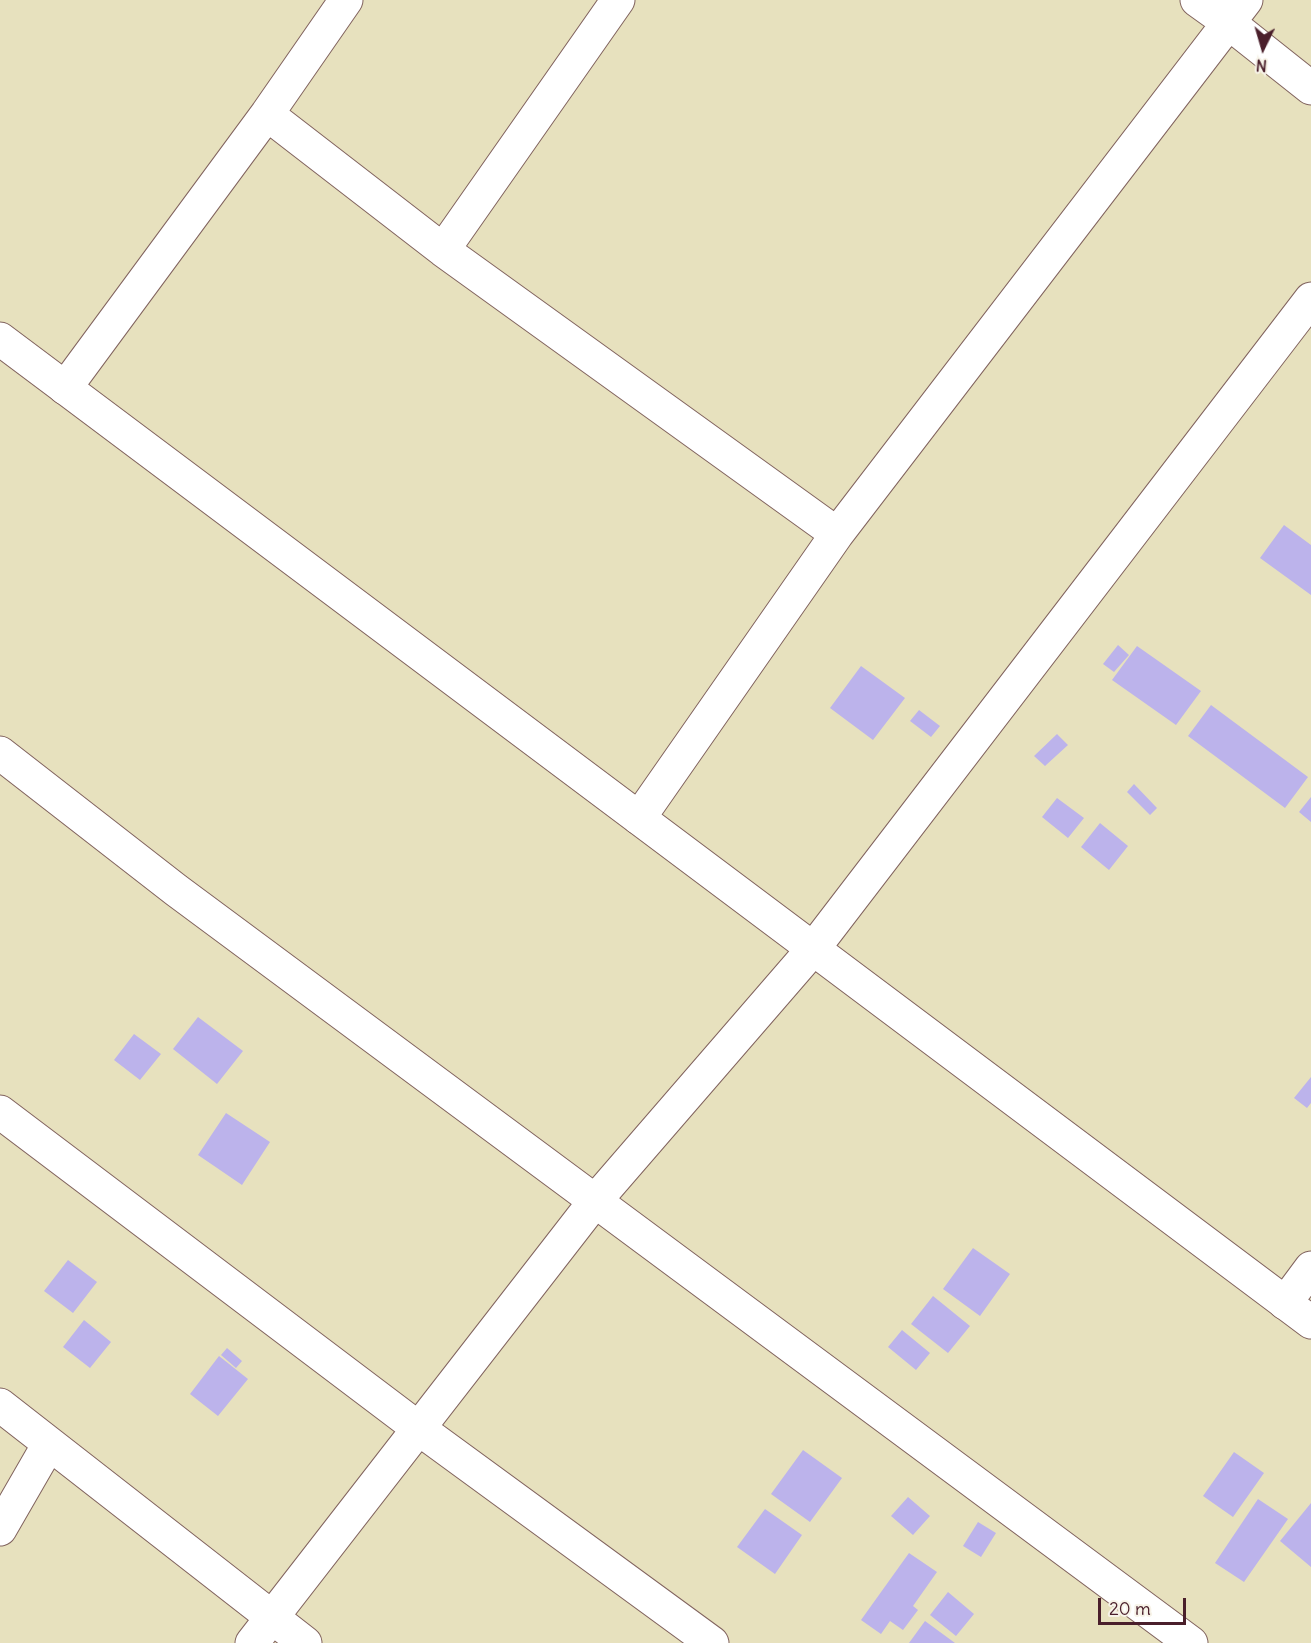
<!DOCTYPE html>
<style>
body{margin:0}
#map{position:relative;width:1311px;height:1643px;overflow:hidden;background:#e7e1be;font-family:Delius,sans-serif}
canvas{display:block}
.north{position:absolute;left:1233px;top:18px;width:60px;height:60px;-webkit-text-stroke:4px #f7f3e8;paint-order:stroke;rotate:185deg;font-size:16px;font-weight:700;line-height:24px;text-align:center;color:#4a1f2b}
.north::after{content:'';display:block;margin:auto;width:21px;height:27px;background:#4a1f2b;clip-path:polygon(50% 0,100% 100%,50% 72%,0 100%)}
.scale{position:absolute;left:1098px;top:1598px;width:88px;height:27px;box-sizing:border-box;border:3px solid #4a1f2b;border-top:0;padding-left:8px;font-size:18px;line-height:21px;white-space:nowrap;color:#4a1f2b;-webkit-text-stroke:4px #f7f3e8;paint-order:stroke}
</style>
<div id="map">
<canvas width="1311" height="1643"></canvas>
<div class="north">N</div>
<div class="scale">20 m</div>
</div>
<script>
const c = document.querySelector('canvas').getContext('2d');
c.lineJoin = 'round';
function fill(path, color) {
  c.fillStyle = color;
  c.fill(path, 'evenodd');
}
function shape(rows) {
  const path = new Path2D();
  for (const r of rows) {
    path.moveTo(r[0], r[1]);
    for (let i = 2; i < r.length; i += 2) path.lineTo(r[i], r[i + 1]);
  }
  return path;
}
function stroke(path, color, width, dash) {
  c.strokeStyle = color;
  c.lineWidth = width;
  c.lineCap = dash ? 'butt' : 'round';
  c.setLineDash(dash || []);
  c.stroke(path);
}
fill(shape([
 [1284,525,1311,545,1311,595,1260,558],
 [1118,645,1129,655,1114,672,1103,664],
 [1137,646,1201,691,1176,725,1112,680],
 [861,666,905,698,873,740,830,708],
 [1211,705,1308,777,1285,808,1188,736],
 [919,710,940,726,931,737,910,721],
 [1057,734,1068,745,1045,766,1034,756],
 [1134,784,1157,808,1150,815,1127,792],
 [1311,797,1311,822,1299,812],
 [1057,798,1084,818,1068,838,1042,817],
 [1100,823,1128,846,1109,870,1081,847],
 [198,1017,243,1051,217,1084,173,1049],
 [134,1034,161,1054,140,1080,114,1060],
 [1311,1077,1311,1103,1307,1108,1294,1098],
 [226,1113,270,1142,242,1185,198,1155],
 [973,1248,1010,1274,980,1316,943,1289],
 [68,1260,97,1282,73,1313,44,1291],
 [933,1296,970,1326,948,1353,911,1324],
 [84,1320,111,1342,90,1368,63,1347],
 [902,1330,930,1353,916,1370,888,1347],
 [227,1348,242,1361,236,1368,221,1355],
 [219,1356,248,1379,218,1416,190,1394],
 [803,1450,842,1478,810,1522,771,1494],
 [1234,1452,1264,1473,1233,1517,1203,1496],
 [908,1497,930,1516,913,1535,891,1516],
 [1258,1499,1288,1519,1244,1582,1215,1563],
 [1311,1503,1311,1567,1280,1541],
 [765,1509,802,1535,775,1574,737,1547],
 [978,1522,996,1533,981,1557,963,1546],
 [909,1553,937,1572,913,1606,918,1610,903,1630,890,1621,881,1634,861,1620],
 [948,1592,974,1614,956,1636,930,1615],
 [925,1621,955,1643,909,1643]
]), '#bcb3eb');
const minor = shape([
 [1197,0,1229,23,1311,88],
 [267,114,443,250,837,534,639,818],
 [443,250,618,0],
 [65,388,267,114,346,0],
 [837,534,1246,0],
 [0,753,176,890,1191,1643],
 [0,1112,418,1428,712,1643],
 [1285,1303,1311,1268],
 [0,1405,305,1643],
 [0,1529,49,1444],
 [252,1643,595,1201,813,949,1311,299]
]);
const tertiary = shape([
 [0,339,1311,1322]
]);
stroke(minor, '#81635e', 35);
stroke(tertiary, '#81635e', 35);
stroke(minor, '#fff', 33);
stroke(tertiary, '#fff', 33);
</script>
